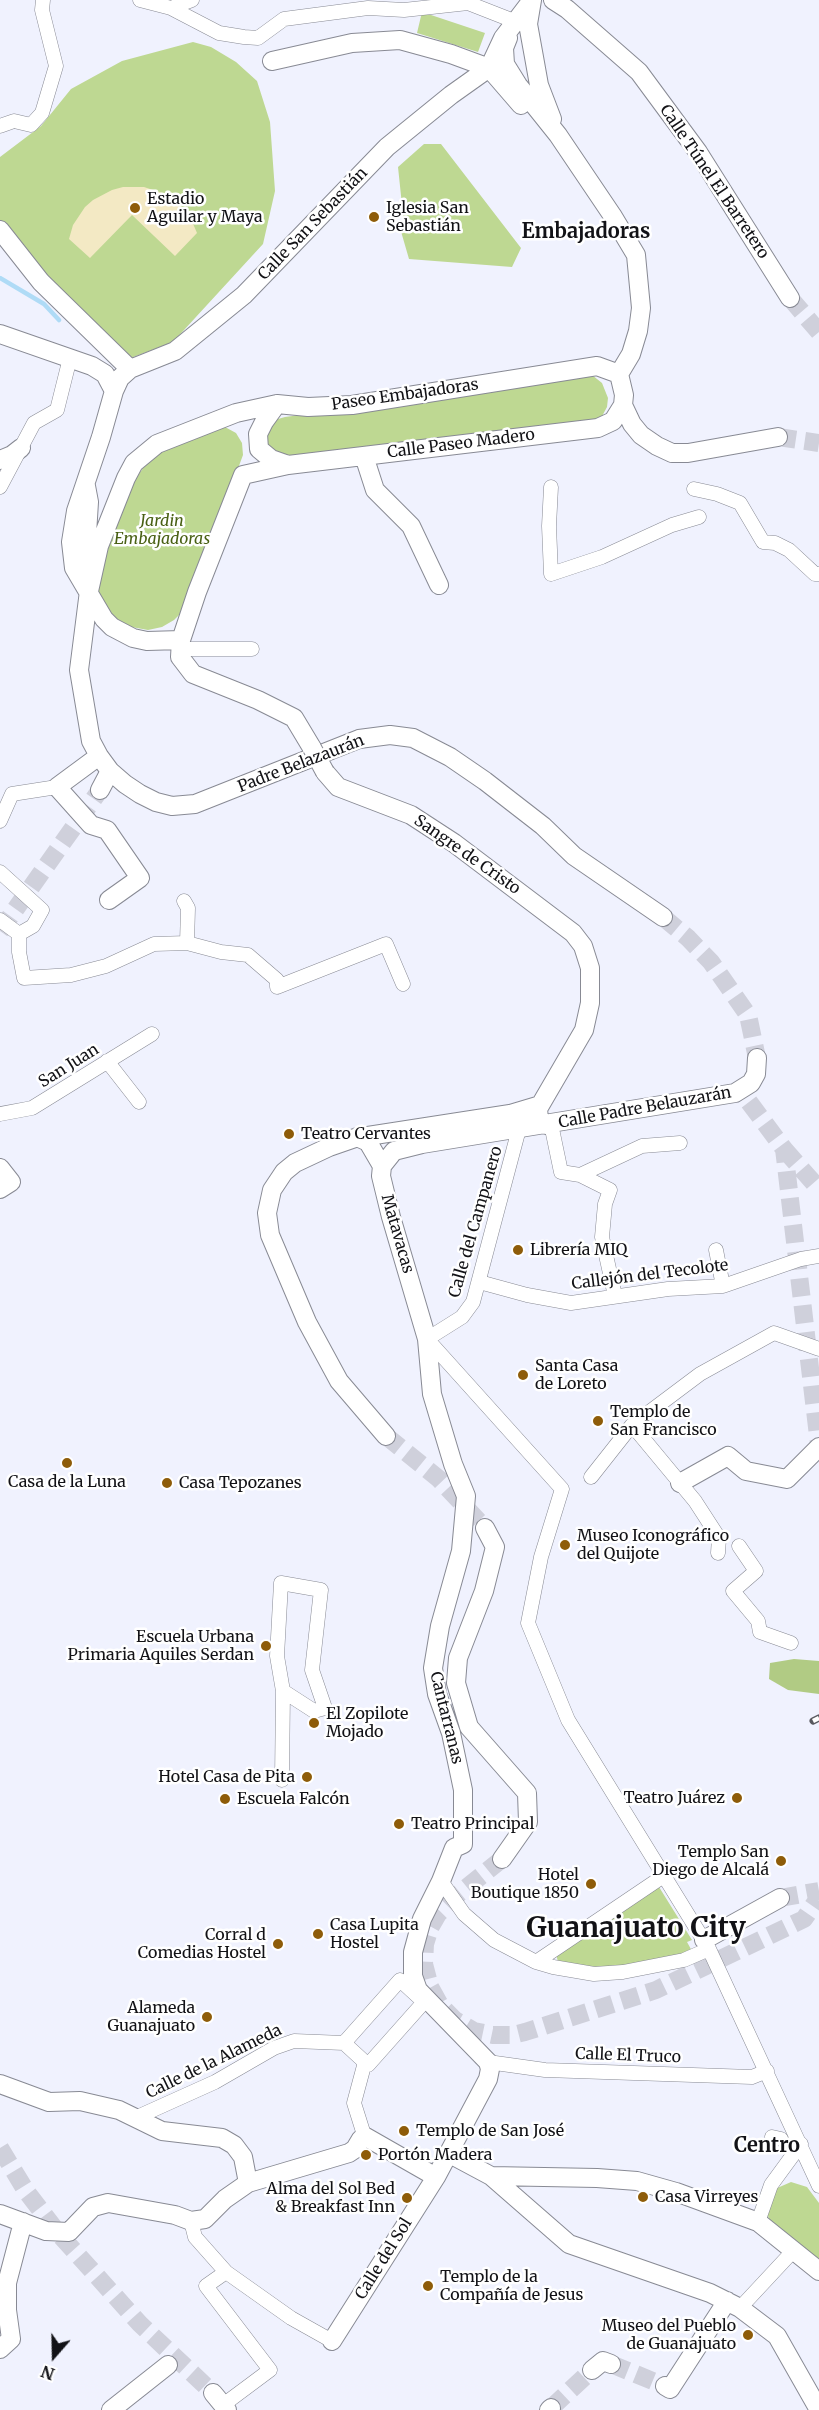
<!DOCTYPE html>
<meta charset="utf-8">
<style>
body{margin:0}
#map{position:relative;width:819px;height:2410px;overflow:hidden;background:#f0f2fe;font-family:Merriweather,serif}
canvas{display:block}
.north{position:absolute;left:24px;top:2326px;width:60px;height:60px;-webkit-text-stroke:4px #fff;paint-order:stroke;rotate:200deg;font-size:16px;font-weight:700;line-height:24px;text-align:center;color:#121216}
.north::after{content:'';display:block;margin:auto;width:21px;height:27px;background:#121216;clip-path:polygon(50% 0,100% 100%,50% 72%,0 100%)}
</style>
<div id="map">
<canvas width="819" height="2410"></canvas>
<div class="north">N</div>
</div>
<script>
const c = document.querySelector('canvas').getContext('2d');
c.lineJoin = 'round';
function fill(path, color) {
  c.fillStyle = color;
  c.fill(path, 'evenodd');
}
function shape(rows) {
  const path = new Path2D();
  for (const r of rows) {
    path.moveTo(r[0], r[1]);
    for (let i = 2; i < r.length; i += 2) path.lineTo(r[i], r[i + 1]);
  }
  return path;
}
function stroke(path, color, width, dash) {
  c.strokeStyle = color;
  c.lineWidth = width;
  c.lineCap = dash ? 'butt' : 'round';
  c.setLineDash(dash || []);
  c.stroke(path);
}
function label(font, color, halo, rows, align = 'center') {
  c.font = font + ' Merriweather,serif';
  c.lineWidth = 5;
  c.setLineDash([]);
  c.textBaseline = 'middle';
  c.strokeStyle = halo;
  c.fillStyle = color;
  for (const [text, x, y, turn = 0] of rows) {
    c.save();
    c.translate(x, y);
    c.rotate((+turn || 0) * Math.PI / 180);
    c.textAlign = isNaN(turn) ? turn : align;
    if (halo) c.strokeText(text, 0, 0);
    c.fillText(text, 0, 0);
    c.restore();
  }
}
fill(shape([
 [422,12,485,33,478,52,417,33],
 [193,42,211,47,236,62,257,81,270,122,275,191,263,244,173,342,128,359,79,314,0,225,0,157,41,126,71,89,122,61],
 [424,144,441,144,521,248,512,267,409,259,400,228,404,224,398,167],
 [592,375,602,383,608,398,607,407,600,420,287,459,272,453,266,442,268,429,278,419,285,417],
 [218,427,225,427,236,433,242,443,243,455,191,595,184,610,174,620,162,627,148,630,126,626,114,618,99,596,97,579,117,506,150,458,161,448],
 [659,1887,692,1940,687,1942,692,1951,652,1961,602,1970,558,1962,556,1954],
 [791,2182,807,2187,819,2203,819,2264,770,2222,767,2213,775,2189]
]), '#bed892');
fill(shape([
 [794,1659,819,1661,819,1694,788,1690,769,1679,770,1663]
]), '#b1cb84');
fill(shape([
 [123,187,144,187,165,194,180,205,191,219,197,233,175,256,132,215,90,258,69,239,73,225,85,207,93,200,112,190]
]), '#f3e9c4');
stroke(shape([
 [0,278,44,304,59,320]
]), '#afdbf6', 4.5);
stroke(shape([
 [790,298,819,332],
 [778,437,819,443],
 [663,917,688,938,711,962,748,1015,757,1058],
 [0,931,100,790],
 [749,1102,784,1149,819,1444],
 [784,1149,819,1189],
 [386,1436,439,1479,485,1528],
 [502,1859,456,1896,438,1914,430,1928,425,1944,424,1964,430,1987,440,2005,455,2020,474,2031,493,2035,513,2035,525,2032,656,1990,804,1919,819,1897],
 [780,1898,819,1891],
 [0,2148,26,2191,59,2234,140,2324,213,2393],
 [611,2364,665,2386],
 [551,2408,592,2370]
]), '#cfd0db', 18, [18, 9]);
const pedestrian = shape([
 [140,0,171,8,219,33,244,37,258,38,284,19,368,8,404,10,468,3,514,21],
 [171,8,192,0],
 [0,126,14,121,31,125,42,113,56,66,42,10,43,0],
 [0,487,34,423,57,410,70,358],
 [551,487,549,526,551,574,602,557,672,525,699,517],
 [694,489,717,494,740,503,763,542,775,543,789,550,815,574,819,574],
 [181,649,252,649],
 [0,821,12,794,57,787],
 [0,872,42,910,33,926,19,934],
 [184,901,188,908,187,943],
 [0,920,19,934],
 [19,934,19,952,24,978,71,975,106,966,154,944,187,943,221,952,248,955,277,980,277,987,386,944,403,984],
 [107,1061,139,1102],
 [0,1114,32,1108,152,1034],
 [551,1124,561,1172,580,1175,610,1190,605,1204,602,1237,615,1296],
 [519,1129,473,1302,462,1317,427,1339,562,1489,541,1557,528,1623,568,1720,709,1949,819,2186],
 [580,1175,642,1146,680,1143],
 [716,1250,723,1286],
 [483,1283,527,1295,571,1303,668,1289,723,1286,801,1259,819,1256],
 [632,1425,695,1501,719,1538,718,1553],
 [591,1477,632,1425,700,1374,774,1333,819,1349],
 [739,1546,756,1571,733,1591,758,1621,760,1632,791,1643],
 [281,1583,321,1590,312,1670,325,1708,314,1711,283,1691,277,1656,281,1583],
 [282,1780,283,1691],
 [441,1881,464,1914,494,1940,536,1962,553,1967,594,1974,623,1972,684,1960,709,1949],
 [536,1962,665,1875],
 [400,1980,424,2002,368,2065,344,2043,400,1980],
 [488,2062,545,2070,752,2077,767,2071],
 [135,2118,215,2082,274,2048,294,2041,344,2043],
 [772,2137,781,2139],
 [365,2138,354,2103,365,2062],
 [191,2221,195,2237,226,2272,291,2318,332,2341],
 [758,2222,771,2185,801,2144],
 [740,2308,794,2250],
 [223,2405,270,2370,206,2286,226,2272]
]);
const minor = shape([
 [532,0,528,24,534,57,539,85,552,119],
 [553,0,567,9,639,72,698,152,790,298],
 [508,38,504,48,505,64,518,85,558,135,612,215,636,255,641,308,638,331,631,354,619,374],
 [272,61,352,43,400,40,451,54,489,68],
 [489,68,521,105],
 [0,230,41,282,130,369],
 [0,334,92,366,105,374,114,391],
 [277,404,264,422,258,434,259,449,271,459,288,465],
 [623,405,632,424,641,435,657,446,672,453,688,453,778,437],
 [364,456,375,490,411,526,439,585],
 [0,460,12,455,21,448],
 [85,566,89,502,86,486],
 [181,640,147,641,133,638,112,627,104,619,74,568,71,542,76,511,101,437,114,391,120,378,130,369,175,351,244,295,387,147,451,95,489,68,503,38,532,0],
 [180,657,181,640,197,592,243,475,288,465,598,428,613,421,623,405,624,395,619,374,597,366,352,405,308,407,277,404,236,413,157,444,134,463,126,478,99,546,89,591,79,670,91,741,99,756,110,771,125,784,140,794,156,802,172,806,195,804,359,739,390,735,413,738,450,757,485,781,543,826,574,856,663,917],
 [180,657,193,674,258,700,294,718,312,748],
 [99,756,57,787,91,825,107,830,140,878,109,900],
 [325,772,338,787,411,815,454,843,573,933,583,946,590,968,590,1003,584,1030,538,1109,539,1119,546,1125],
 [100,790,110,771],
 [382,1166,394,1151,422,1144,735,1093,751,1083,756,1074,757,1058],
 [0,1168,11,1182,0,1189],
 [386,1436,339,1381,307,1322,270,1235,267,1213,272,1190,284,1172,295,1163,329,1147,355,1138,510,1114,540,1105],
 [680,1483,728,1456,746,1471,787,1479,819,1447],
 [485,1528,495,1547,484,1591,458,1658,456,1683,469,1727,527,1793,528,1822,502,1859],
 [704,1940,780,1898],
 [0,2084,49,2102,80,2101,119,2110,162,2131,222,2138,234,2145,243,2157,248,2183],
 [448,2153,491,2176,569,2244,710,2293,740,2308,777,2336,819,2410],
 [491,2176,597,2178,637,2181,676,2192,758,2222,819,2271],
 [0,2214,46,2231,69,2232,93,2207,108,2203,175,2215,191,2221,205,2219,225,2199,248,2183,349,2153,355,2149,361,2139,366,2137,436,2177],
 [332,2341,436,2177,488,2079,490,2069,488,2062,418,1990,413,1976,413,1952,422,1919,441,1881,454,1848,463,1844,463,1790,451,1733,437,1694,433,1668,440,1626,461,1551,466,1496,453,1464,432,1394,427,1339,391,1217,381,1176,382,1166,368,1142,357,1137],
 [0,2349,11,2339,7,2310,7,2283,23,2222],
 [592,2370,603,2361,611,2364],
 [665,2386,670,2389,727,2301],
 [213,2393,227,2410],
 [111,2410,168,2365],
 [549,2410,551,2408]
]);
stroke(pedestrian, '#888a94', 15);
stroke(minor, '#888a94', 20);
stroke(pedestrian, '#fff', 14);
stroke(minor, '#fff', 18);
const rail = shape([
 [813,1721,819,1718]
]);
stroke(rail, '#58595f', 7);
stroke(rail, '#fff', 4.5, [14]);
const minorBridge = shape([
 [312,748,325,772]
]);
stroke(minorBridge, '#888a94', 20, []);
stroke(minorBridge, '#fff', 18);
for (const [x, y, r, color] of [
 [135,208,6,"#8e5c09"],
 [374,217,6,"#8e5c09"],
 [289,1134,6,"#8e5c09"],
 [518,1250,6,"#8e5c09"],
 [523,1375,6,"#8e5c09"],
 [598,1421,6,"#8e5c09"],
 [67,1463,6,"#8e5c09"],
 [167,1483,6,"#8e5c09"],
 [565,1545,6,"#8e5c09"],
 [266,1646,6,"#8e5c09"],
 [314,1723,6,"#8e5c09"],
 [307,1777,6,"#8e5c09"],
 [737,1798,6,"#8e5c09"],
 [225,1799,6,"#8e5c09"],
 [399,1824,6,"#8e5c09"],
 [781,1861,6,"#8e5c09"],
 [591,1884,6,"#8e5c09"],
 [318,1934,6,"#8e5c09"],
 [278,1944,6,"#8e5c09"],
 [207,2017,6,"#8e5c09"],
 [404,2131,6,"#8e5c09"],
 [366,2155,6,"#8e5c09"],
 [643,2197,6,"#8e5c09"],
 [407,2198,6,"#8e5c09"],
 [428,2286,6,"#8e5c09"],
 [748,2335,6,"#8e5c09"]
]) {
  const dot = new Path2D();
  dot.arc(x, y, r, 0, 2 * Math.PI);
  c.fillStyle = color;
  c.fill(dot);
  stroke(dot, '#fff', 2);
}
label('16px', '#121216', '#fff', [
 ["Calle Túnel El Barretero",714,182,56],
 ["Calle San Sebastián",313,224,-46],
 ["Paseo Embajadoras",405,395,-8],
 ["Calle Paseo Madero",461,444,-7],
 ["Padre Belazaurán",301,764,-21],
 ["Sangre de Cristo",467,855,35],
 ["San Juan",69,1066,-32],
 ["Calle Padre Belauzarán",645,1108,-10],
 ["Calle del Campanero",476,1222,-74],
 ["Matavacas",397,1234,74],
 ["Callejón del Tecolote",650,1275,-7],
 ["Cantarranas",446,1718,76],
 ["Calle El Truco",628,2056,2],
 ["Calle de la Alameda",214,2062,-26],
 ["Calle del Sol",384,2259,-58]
]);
label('16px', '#121216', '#fff', [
 ["Estadio",147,199],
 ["Aguilar y Maya",147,217],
 ["Iglesia San",386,208],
 ["Sebastián",386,226],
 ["Teatro Cervantes",301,1134],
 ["Librería MIQ",530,1250],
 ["Santa Casa",535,1366],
 ["de Loreto",535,1384],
 ["Templo de",610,1412],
 ["San Francisco",610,1430],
 ["Casa de la Luna",67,1482,"center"],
 ["Casa Tepozanes",179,1483],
 ["Museo Iconográfico",577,1536],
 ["del Quijote",577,1554],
 ["Escuela Urbana",254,1637,"right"],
 ["Primaria Aquiles Serdan",254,1655,"right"],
 ["El Zopilote",326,1714],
 ["Mojado",326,1732],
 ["Hotel Casa de Pita",295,1777,"right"],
 ["Teatro Juárez",725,1798,"right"],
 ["Escuela Falcón",237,1799],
 ["Teatro Principal",411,1824],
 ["Templo San",769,1852,"right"],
 ["Diego de Alcalá",769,1870,"right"],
 ["Hotel",579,1875,"right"],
 ["Boutique 1850",579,1893,"right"],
 ["Casa Lupita",330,1925],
 ["Hostel",330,1943],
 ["Corral d",266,1935,"right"],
 ["Comedias Hostel",266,1953,"right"],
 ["Alameda",195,2008,"right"],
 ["Guanajuato",195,2026,"right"],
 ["Templo de San José",416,2131],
 ["Portón Madera",378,2155],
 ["Alma del Sol Bed",395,2189,"right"],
 ["& Breakfast Inn",395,2207,"right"],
 ["Casa Virreyes",655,2197],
 ["Templo de la",440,2277],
 ["Compañía de Jesus",440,2295],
 ["Museo del Pueblo",736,2326,"right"],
 ["de Guanajuato",736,2344,"right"]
], 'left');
label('italic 16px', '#496014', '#fff', [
 ["Jardin",162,521],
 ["Embajadoras",162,539]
]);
label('bold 20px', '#121216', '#fff', [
 ["Embajadoras",586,232],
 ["Centro",767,2146]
]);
label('bold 28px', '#121216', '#fff', [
 ["Guanajuato City",636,1929]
]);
</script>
